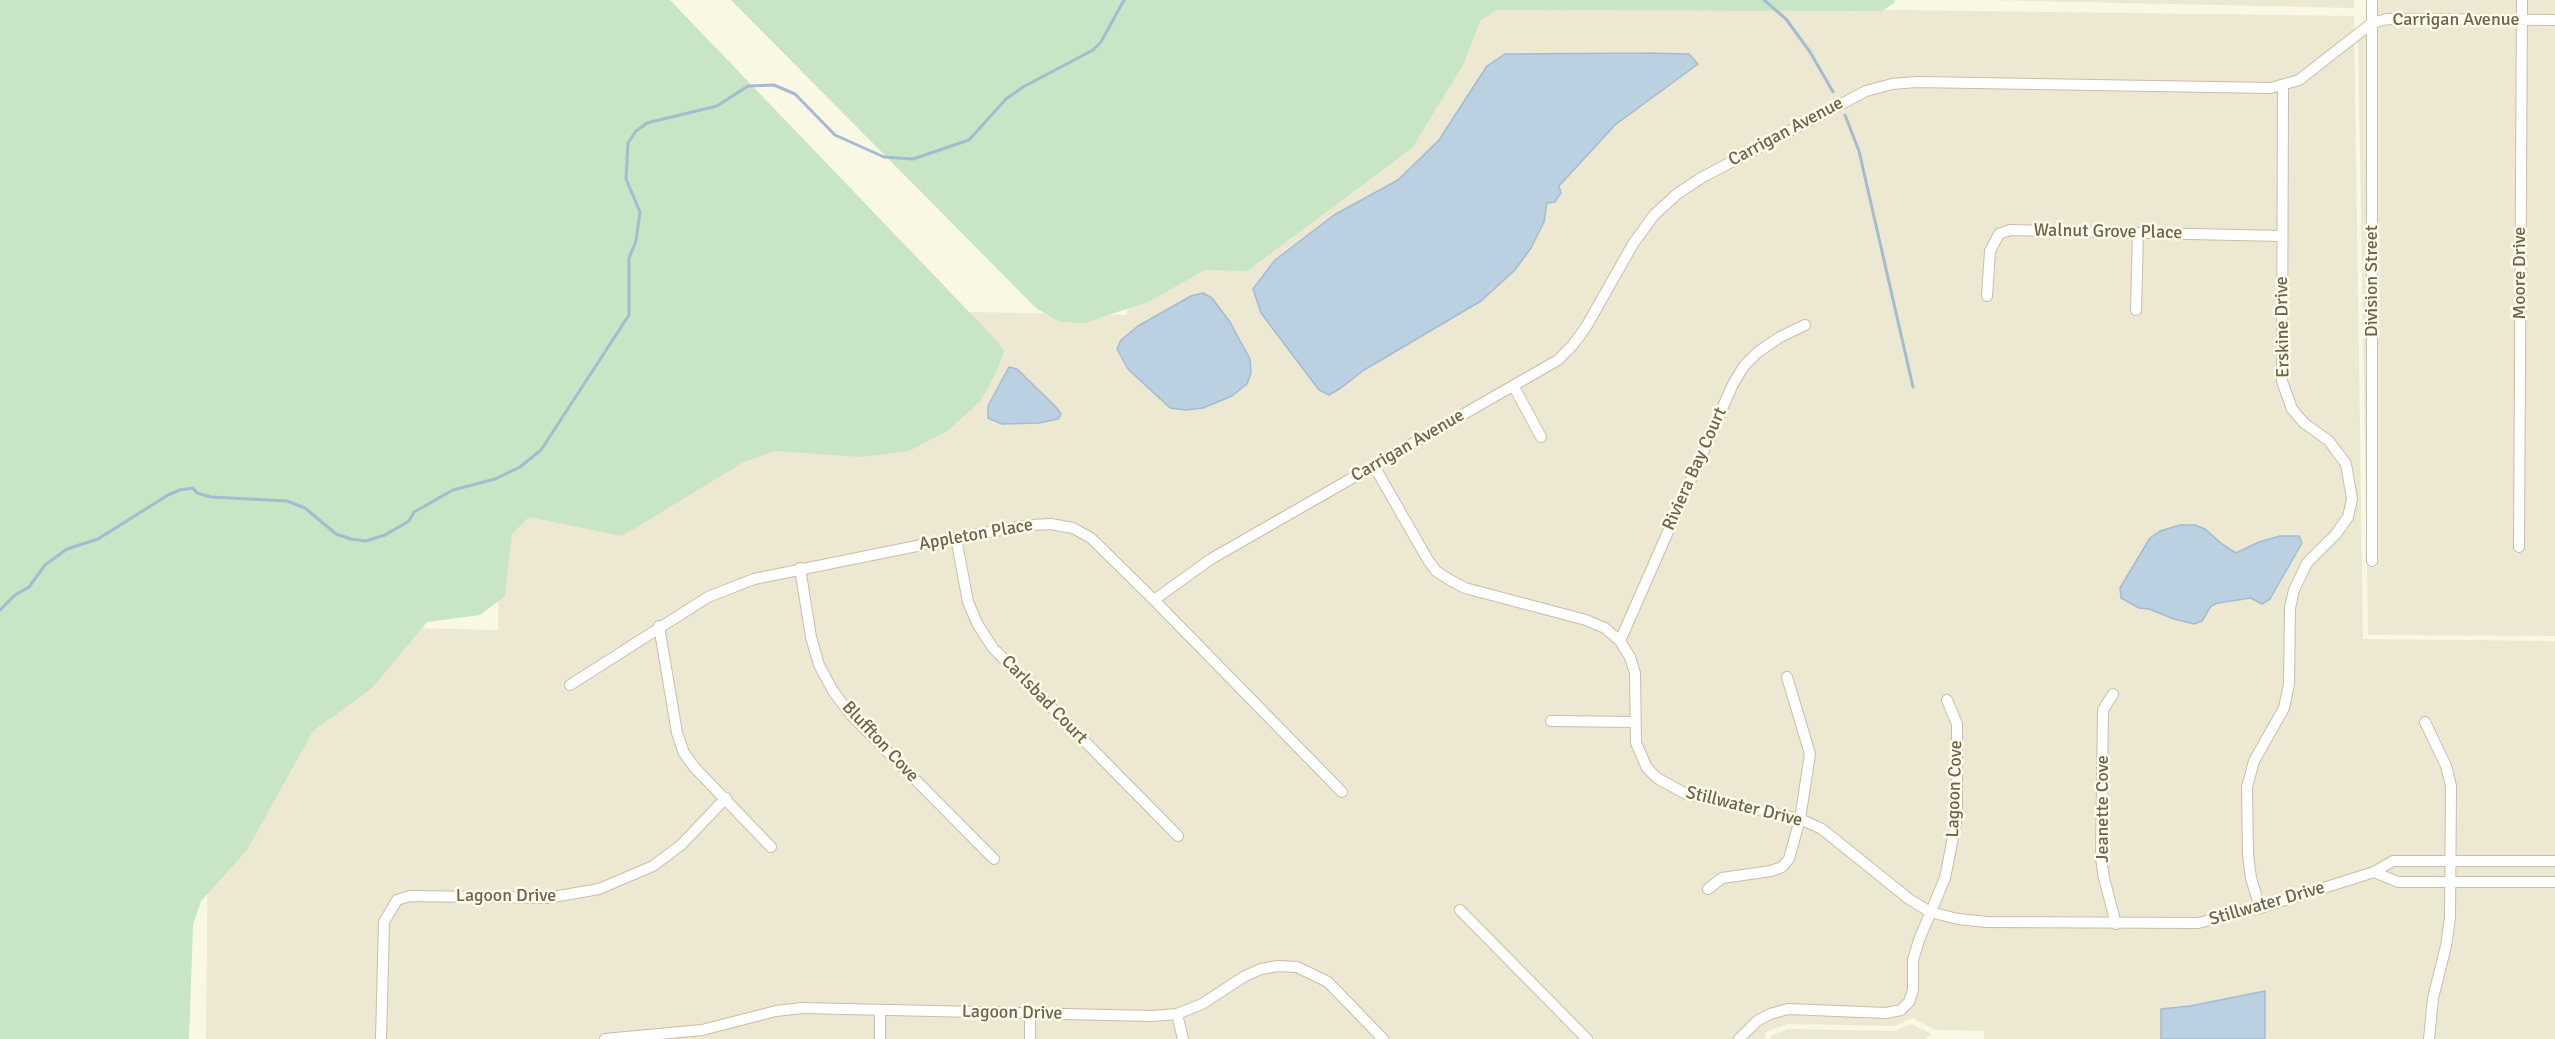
<!DOCTYPE html>
<style>
body{margin:0}
canvas{display:block;background:#f9f8e4}
</style>
<canvas width="2555" height="1039"></canvas>
<script>
const c = document.querySelector('canvas').getContext('2d');
c.lineJoin = 'round';
function fill(path, color) {
  c.fillStyle = color;
  c.fill(path, 'evenodd');
}
function shape(rows) {
  const path = new Path2D();
  for (const r of rows) {
    path.moveTo(r[0], r[1]);
    for (let i = 2; i < r.length; i += 2) path.lineTo(r[i], r[i + 1]);
  }
  return path;
}
function stroke(path, color, width, dash) {
  c.strokeStyle = color;
  c.lineWidth = width;
  c.lineCap = dash ? 'butt' : 'round';
  c.setLineDash(dash || []);
  c.stroke(path);
}
function label(font, color, halo, rows, align = 'center') {
  c.font = font + ' Signika,sans-serif';
  c.lineWidth = 5;
  c.setLineDash([]);
  c.textBaseline = 'middle';
  c.strokeStyle = halo;
  c.fillStyle = color;
  for (const [text, x, y, turn = 0] of rows) {
    c.save();
    c.translate(x, y);
    c.rotate((+turn || 0) * Math.PI / 180);
    c.textAlign = isNaN(turn) ? turn : align;
    if (halo) c.strokeText(text, 0, 0);
    c.fillText(text, 0, 0);
    c.restore();
  }
}
fill(shape([
 [1132,0,2354,16,2363,639,2555,641,2555,1039,1984,1039,1984,1031,1935,1030,1912,1018,1895,1026,1787,1024,1766,1032,1765,1039,206,1039,210,623,498,630,501,303,1127,315],
 [1986,0,2354,0,2354,8],
 [2378,0,2516,0,2516,14,2387,13,2378,15],
 [2527,0,2555,0,2555,14,2527,14],
 [2388,25,2516,26,2514,553,2524,552,2527,26,2555,26,2555,636,2368,635,2367,567,2377,567,2378,28],
 [2367,34,2367,564,2358,41],
 [1912,1024,1931,1034,1925,1039,1770,1039,1770,1036,1788,1029,1895,1031]
]), '#ede8d2');
fill(shape([
 [0,0,670,0,998,342,1004,352,996,373,980,401,949,430,909,451,862,457,775,451,744,462,622,536,529,517,512,534,505,596,480,615,427,622,372,688,313,731,247,850,201,901,193,925,189,1039,0,1039],
 [731,0,1895,0,1894,3,1882,11,1496,10,1480,21,1463,65,1412,148,1247,271,1205,270,1148,302,1084,323,1060,322,1036,308]
]), '#c8e5c5');
const water = shape([
 [1647,53,1689,54,1698,64,1615,125,1559,186,1561,193,1555,202,1547,203,1544,222,1531,248,1514,271,1481,301,1364,370,1341,388,1329,395,1319,390,1261,313,1253,289,1275,260,1334,215,1398,180,1439,140,1487,66,1505,54,1647,53],
 [1203,293,1212,298,1230,322,1250,359,1251,373,1247,384,1232,396,1203,408,1186,410,1170,408,1128,369,1117,349,1121,340,1138,326,1191,296,1203,293],
 [1009,367,1017,369,1056,407,1061,414,1058,419,1039,423,1002,424,988,418,988,406,1009,367],
 [2180,525,2195,525,2205,529,2222,544,2236,553,2259,542,2280,536,2299,536,2302,543,2270,599,2262,604,2251,598,2218,603,2211,606,2202,621,2194,624,2174,619,2149,609,2139,608,2121,598,2120,588,2150,538,2160,531,2180,525],
 [2265,991,2265,1039,2161,1039,2161,1009,2190,1006,2265,991]
]);
fill(water, '#bbd0e0');
stroke(water, '#a3bcd1', 1.5);
stroke(shape([
 [1764,0,1786,19,1810,52,1833,92],
 [1845,115,1859,151,1913,387],
 [0,610,15,595,29,587,45,565,67,549,98,539,168,495,180,490,193,488,197,493,211,497,287,501,305,508,336,534,351,539,366,541,385,535,409,521,414,512,453,490,495,479,520,467,541,450,629,315,629,258,636,241,640,212,626,179,628,143,636,131,647,123,717,106,748,86,774,85,795,94,835,135,884,157,913,159,969,140,1006,99,1023,87,1093,50,1101,42,1124,0]
]), '#a3bcd1', 3);
const minor = shape([
 [1987,296,1990,251,1999,234,2010,230,2282,236],
 [2136,310,2138,233],
 [1514,387,1541,437],
 [1374,466,1428,560,1436,571,1450,580,1465,588,1586,620,1605,628,1620,641,1630,657,1635,673,1636,743,1647,768,1657,778,1686,794,1800,819,1822,829,1909,899,1930,912,1958,919,1987,922,2198,923,2260,908,2374,872,2393,861,2555,861],
 [956,538,968,602,978,625,993,648,1178,836],
 [2519,547,2522,0],
 [2372,561,2372,0],
 [800,568,811,637,819,665,833,691,851,715,994,859],
 [1154,600,1211,559,1558,360,1572,346,1586,327,1633,244,1654,215,1677,194,1701,178,1866,91,1892,84,1917,82,2271,88,2299,80,2372,23,2387,19,2555,20],
 [659,626,677,733,684,753,694,767,771,847],
 [1620,641,1733,384,1744,366,1758,352,1780,337,1805,325],
 [570,685,708,597,754,579,956,538,1030,525,1051,524,1073,528,1091,538,1154,600,1342,792],
 [2113,694,2103,710,2101,858,2104,878,2116,924],
 [1551,721,1636,722],
 [2425,722,2446,766,2451,786,2450,918,2446,946,2433,998,2429,1039],
 [2374,872,2398,882,2555,882],
 [1708,889,1722,878,1771,871,1782,867,1789,859,1800,819,1810,754,1787,677],
 [2260,908,2251,878,2248,854,2247,787,2254,761,2284,708,2289,684,2290,608,2294,590,2307,563,2336,534,2348,517,2352,499,2346,464,2329,441,2304,423,2292,409,2282,381,2283,86],
 [1460,910,1587,1039],
 [1177,1014,1183,1039],
 [381,1039,384,922,397,900,410,896,547,898,599,889,653,866,681,845,726,798],
 [605,1039,702,1030,776,1011,802,1008,1152,1016,1177,1014,1202,1004,1245,976,1261,969,1278,966,1297,967,1328,982,1383,1039],
 [880,1039,880,1010],
 [1030,1039,1030,1014],
 [1739,1039,1757,1021,1770,1014,1788,1009,1886,1013,1901,1010,1909,1002,1913,990,1913,960,1919,940,1945,878,1957,817,1957,724,1947,700]
]);
stroke(minor, '#c7bfaa', 12);
stroke(minor, '#fff', 10);
label('18px', '#6f634d', '#fdfbea', [
 ["Carrigan Avenue",2456,20],
 ["Carrigan Avenue",1786,132,-28],
 ["Walnut Grove Place",2108,232,1],
 ["Moore Drive",2520,273,-90],
 ["Division Street",2372,281,-90],
 ["Erskine Drive",2283,327,-91],
 ["Carrigan Avenue",1408,446,-30],
 ["Riviera Bay Court",1695,469,-66],
 ["Appleton Place",976,535,-10],
 ["Carlsbad Court",1044,700,46],
 ["Bluffton Cove",880,742,47],
 ["Lagoon Cove",1955,789,-88],
 ["Stillwater Drive",1744,807,14],
 ["Jeanette Cove",2103,809,-90],
 ["Lagoon Drive",506,896],
 ["Stillwater Drive",2267,904,-16],
 ["Lagoon Drive",1012,1013,1]
]);
</script>
